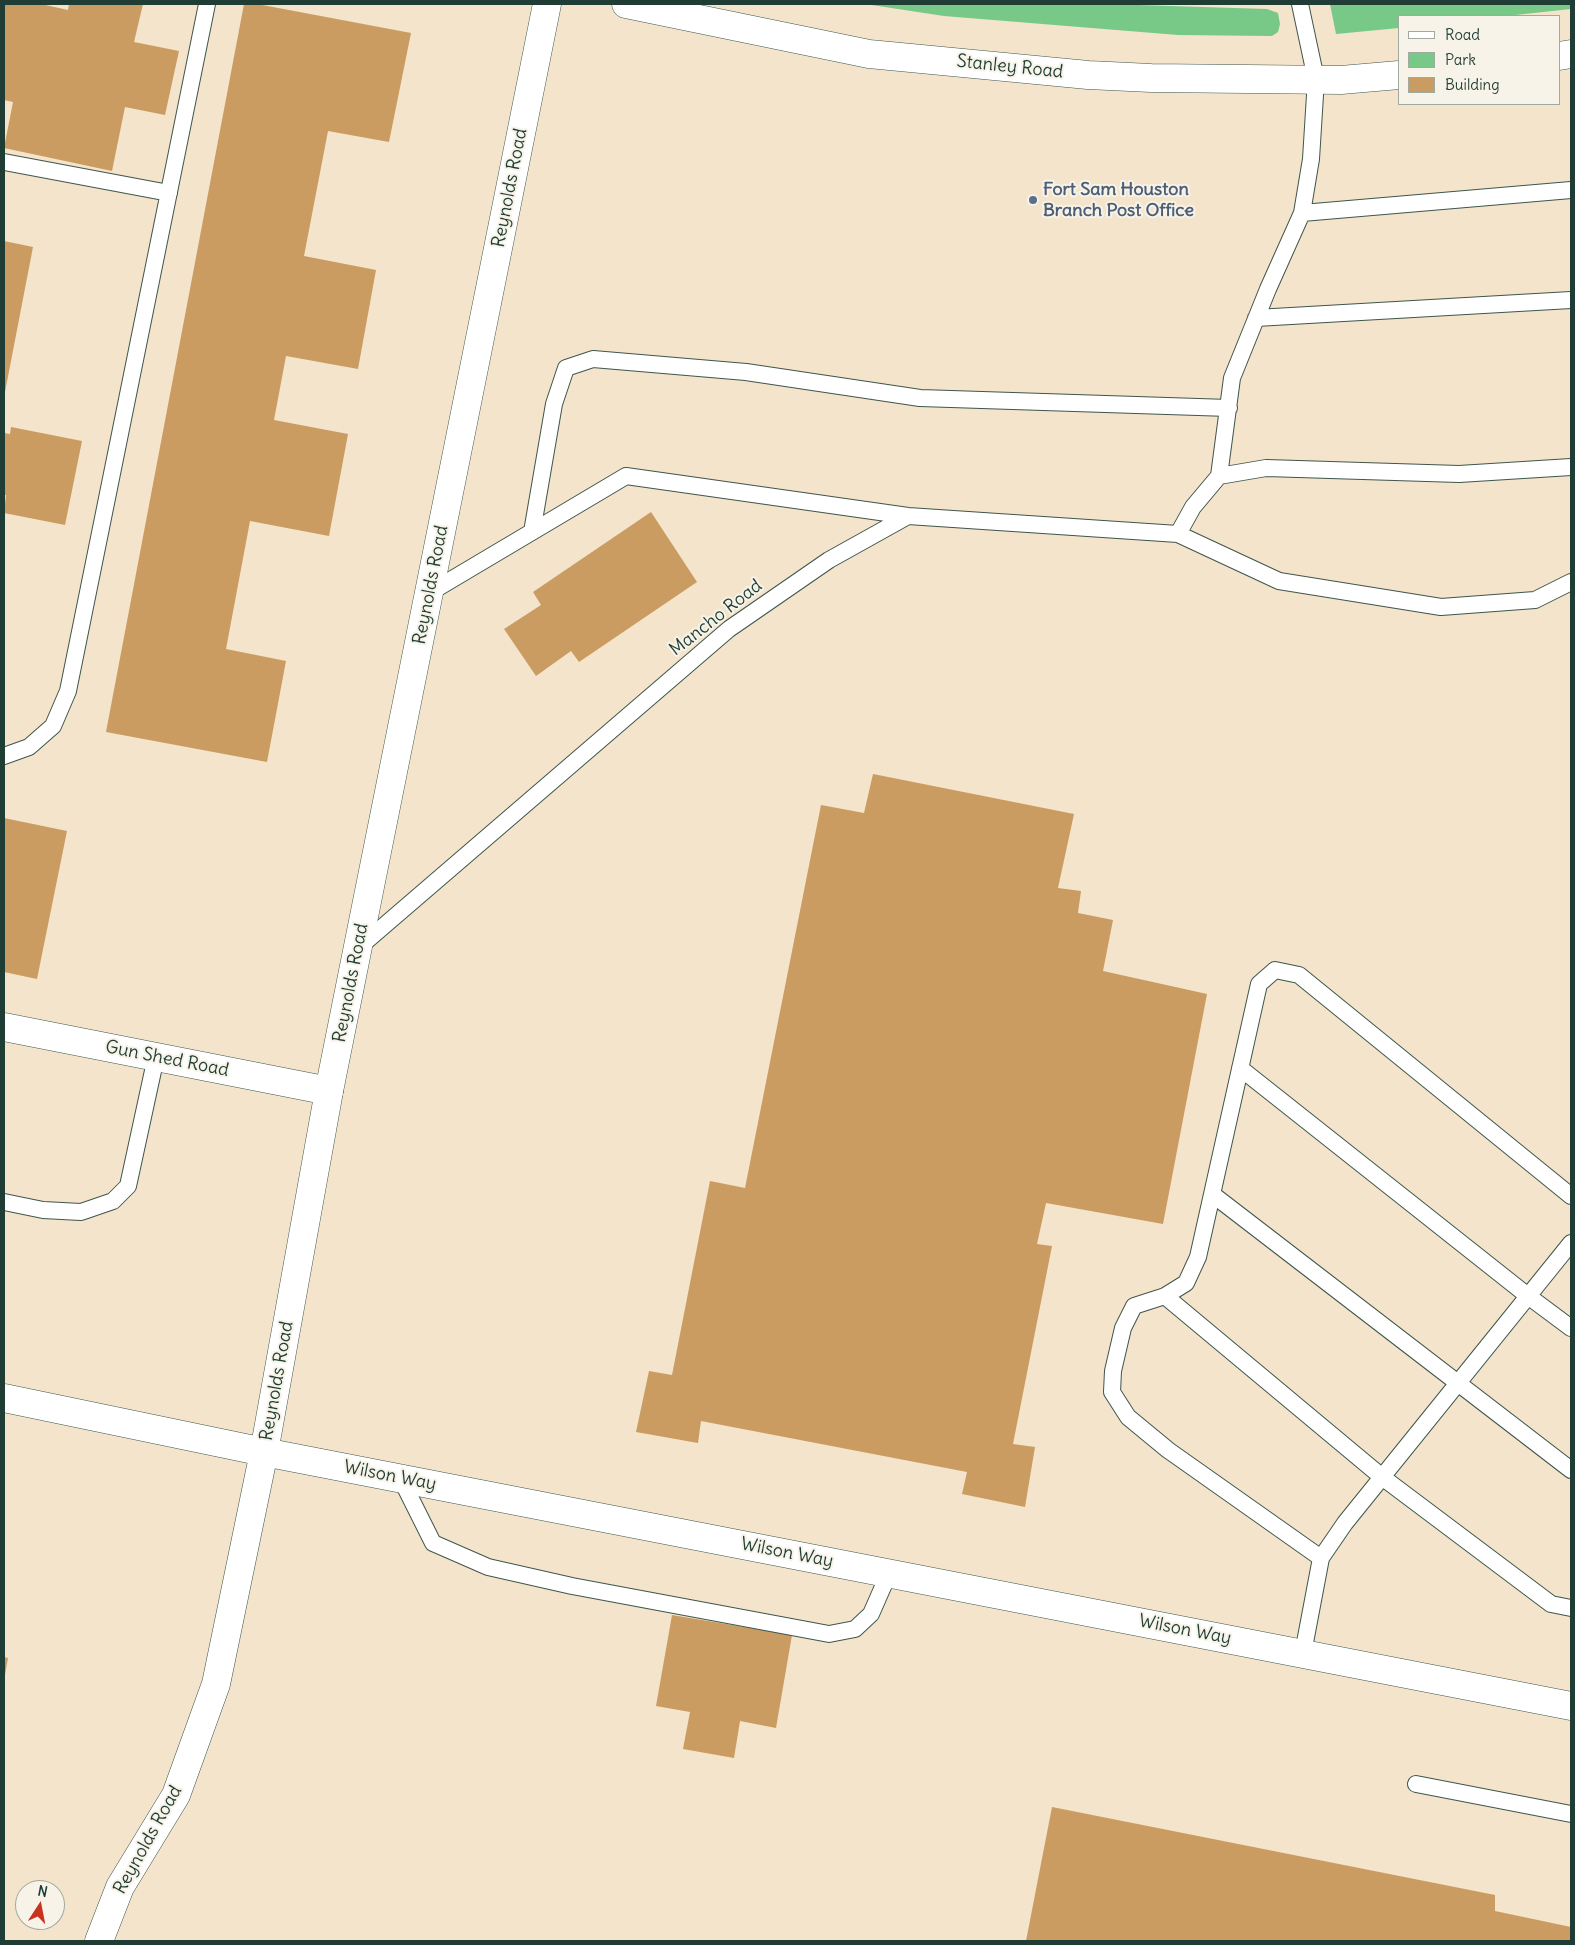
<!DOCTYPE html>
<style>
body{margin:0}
#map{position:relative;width:1575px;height:1945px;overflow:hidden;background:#f3e4cb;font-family:Delius,sans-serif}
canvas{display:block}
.frame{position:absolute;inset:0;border:5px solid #1f3d34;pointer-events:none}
.legend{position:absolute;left:1398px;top:15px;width:162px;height:90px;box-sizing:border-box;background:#f7f3e8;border:1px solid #a1aaa0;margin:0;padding:6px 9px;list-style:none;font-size:15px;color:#1f3d34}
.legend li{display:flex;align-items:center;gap:10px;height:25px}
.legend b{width:25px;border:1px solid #a1aaa0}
.north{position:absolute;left:15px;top:1880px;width:50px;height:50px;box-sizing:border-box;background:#f7f3e8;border:1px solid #a1aaa0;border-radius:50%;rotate:11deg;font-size:14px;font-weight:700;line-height:20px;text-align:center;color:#1f3d34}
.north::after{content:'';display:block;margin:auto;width:18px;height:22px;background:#c8321e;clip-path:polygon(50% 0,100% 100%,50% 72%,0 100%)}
</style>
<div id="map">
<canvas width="1575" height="1945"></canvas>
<div class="frame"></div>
<ul class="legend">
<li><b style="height:6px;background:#fff"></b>Road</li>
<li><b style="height:14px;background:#78c888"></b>Park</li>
<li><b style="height:14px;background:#ca9c61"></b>Building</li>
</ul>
<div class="north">N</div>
</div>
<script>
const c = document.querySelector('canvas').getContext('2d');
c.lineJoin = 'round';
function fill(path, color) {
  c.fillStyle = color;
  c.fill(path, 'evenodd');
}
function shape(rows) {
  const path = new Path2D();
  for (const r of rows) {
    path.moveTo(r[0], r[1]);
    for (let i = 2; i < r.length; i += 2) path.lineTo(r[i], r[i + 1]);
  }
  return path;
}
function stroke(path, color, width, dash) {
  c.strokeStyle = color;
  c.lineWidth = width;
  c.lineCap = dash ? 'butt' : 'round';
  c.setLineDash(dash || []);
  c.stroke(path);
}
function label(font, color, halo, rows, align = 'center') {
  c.font = font + ' Delius,sans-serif';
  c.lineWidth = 4;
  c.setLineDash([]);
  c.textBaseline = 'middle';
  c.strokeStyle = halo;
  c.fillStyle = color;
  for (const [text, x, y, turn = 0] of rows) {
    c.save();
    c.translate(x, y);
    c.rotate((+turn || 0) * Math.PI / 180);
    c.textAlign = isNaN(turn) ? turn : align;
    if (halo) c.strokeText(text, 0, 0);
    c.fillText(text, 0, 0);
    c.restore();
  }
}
fill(shape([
 [865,4,1106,4,1267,9,1278,13,1280,24,1278,32,1272,36,1178,35,944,16],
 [1330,4,1571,4,1571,9,1506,16,1399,16,1399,28,1336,34]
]), '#78c888');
fill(shape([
 [4,4,41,4,68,10,69,4,143,4,134,42,179,51,165,115,125,107,112,171,4,148,13,102,4,100],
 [244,4,257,4,411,33,389,142,328,131,304,256,376,270,358,369,286,356,274,420,348,434,329,536,250,521,226,649,286,661,267,762,106,732],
 [4,241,33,247,5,392,4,392],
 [11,427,82,441,65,525,4,513,6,495,4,495,4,433,10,434],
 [651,512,697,582,579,662,571,651,536,676,504,629,541,605,533,592],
 [873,774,1074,814,1058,888,1081,891,1078,913,1113,920,1103,971,1207,994,1163,1224,1046,1203,1037,1244,1052,1246,1013,1444,1035,1447,1025,1507,962,1494,967,1472,701,1421,698,1443,636,1432,649,1371,672,1375,710,1181,745,1188,821,805,864,813],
 [4,818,67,831,37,979,4,972],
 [672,1615,792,1635,776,1728,740,1721,734,1758,683,1749,690,1712,656,1706],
 [4,1657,8,1658,5,1675,4,1675],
 [1052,1807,1495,1895,1495,1911,1571,1927,1571,1941,1026,1941]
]), '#ca9c61');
const service = shape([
 [4,162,169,193],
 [1302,213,1571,190],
 [1256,318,1571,300],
 [1219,476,1232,378,1268,289,1302,213,1311,159,1316,79,1300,4],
 [532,532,554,404,566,368,593,359,746,372,920,398,1229,408],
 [1178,534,1193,507,1219,476,1266,468,1459,474,1571,467],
 [429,593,626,476,908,516],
 [4,756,29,747,53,726,68,691,207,4],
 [357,949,729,629,829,560,908,516,1178,534,1279,581,1441,607,1535,600,1571,582],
 [1240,1068,1528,1296,1571,1328],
 [1212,1194,1571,1470],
 [4,1202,43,1210,81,1212,113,1201,128,1186,156,1057],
 [1165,1296,1382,1477,1551,1604,1571,1608],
 [401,1479,433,1543,488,1567,572,1586,829,1634,855,1629,871,1614,889,1573],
 [1321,1558,1168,1450,1128,1417,1112,1392,1113,1371,1123,1328,1134,1306,1165,1296,1186,1283,1198,1257,1259,984,1275,970,1299,975,1571,1196],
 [1303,1653,1321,1558,1345,1523,1571,1243],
 [1416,1784,1571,1814]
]);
const minor = shape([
 [4,1027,329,1091]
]);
const tertiary = shape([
 [626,4,869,54,1088,75,1151,78,1341,80,1399,75],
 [1559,56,1571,54],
 [4,1398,264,1452,1571,1706],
 [99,1941,120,1887,176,1795,216,1684,264,1452,329,1091,547,4]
]);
stroke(service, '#3f564b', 18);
stroke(minor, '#3f564b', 29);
stroke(tertiary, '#3f564b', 29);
stroke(service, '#fff', 16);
stroke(minor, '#fff', 28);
stroke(tertiary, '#fff', 28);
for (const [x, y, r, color] of [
 [1033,200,5,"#5c6f8a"]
]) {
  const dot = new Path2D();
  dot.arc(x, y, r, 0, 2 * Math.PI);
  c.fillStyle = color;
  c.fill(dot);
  stroke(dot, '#f7f3e8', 2);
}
label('18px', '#1f3d34', '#f7f3e8', [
 ["Stanley Road",1010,67,6],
 ["Reynolds Road",510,188,-79],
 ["Reynolds Road",431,585,-79],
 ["Mancho Road",716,618,-38],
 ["Reynolds Road",351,983,-79],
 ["Gun Shed Road",167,1059,11],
 ["Reynolds Road",277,1381,-80],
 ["Wilson Way",390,1476,11],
 ["Wilson Way",787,1553,11],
 ["Wilson Way",1185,1630,11],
 ["Reynolds Road",148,1840,-61]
]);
label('bold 18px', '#4e5e75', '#f7f3e8', [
 ["Fort Sam Houston",1043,190],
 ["Branch Post Office",1043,211]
], 'left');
</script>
